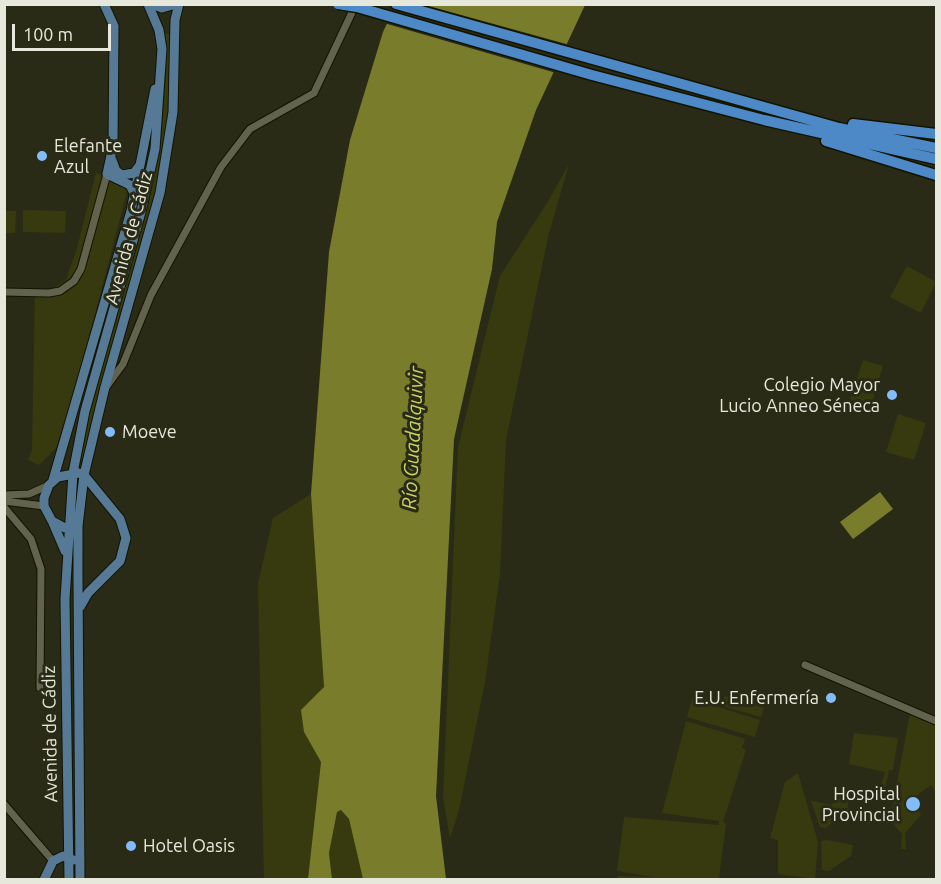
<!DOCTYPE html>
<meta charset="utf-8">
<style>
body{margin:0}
#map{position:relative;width:941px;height:884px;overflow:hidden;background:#2a2b17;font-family:Ubuntu,sans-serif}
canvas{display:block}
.frame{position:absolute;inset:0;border:6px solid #e6e8db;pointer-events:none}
.scale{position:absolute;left:12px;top:24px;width:99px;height:27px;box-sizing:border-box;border:3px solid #e6e8db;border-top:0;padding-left:8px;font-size:18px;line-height:21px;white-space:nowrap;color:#e6e8db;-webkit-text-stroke:4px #2a2b17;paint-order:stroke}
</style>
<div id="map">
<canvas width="941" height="884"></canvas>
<div class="frame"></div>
<div class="scale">100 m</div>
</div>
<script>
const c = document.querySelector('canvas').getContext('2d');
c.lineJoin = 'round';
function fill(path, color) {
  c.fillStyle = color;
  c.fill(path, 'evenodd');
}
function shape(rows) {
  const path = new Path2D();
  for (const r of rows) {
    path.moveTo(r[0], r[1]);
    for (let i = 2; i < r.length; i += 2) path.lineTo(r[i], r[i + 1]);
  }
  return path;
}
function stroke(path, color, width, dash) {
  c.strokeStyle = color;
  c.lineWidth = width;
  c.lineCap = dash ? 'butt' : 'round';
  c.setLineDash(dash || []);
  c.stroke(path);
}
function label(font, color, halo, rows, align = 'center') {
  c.font = font + ' Ubuntu,sans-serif';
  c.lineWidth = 6;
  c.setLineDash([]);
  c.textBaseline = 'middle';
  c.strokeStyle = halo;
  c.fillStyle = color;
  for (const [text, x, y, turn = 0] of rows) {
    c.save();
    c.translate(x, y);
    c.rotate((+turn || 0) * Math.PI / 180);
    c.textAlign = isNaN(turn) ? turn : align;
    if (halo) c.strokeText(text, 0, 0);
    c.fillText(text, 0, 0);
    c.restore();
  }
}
fill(shape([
 [165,34,171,34,170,97,158,182,102,380,83,460,80,460,85,427,149,200,159,151,166,77],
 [569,164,548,237,506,440,500,574,485,682,459,810,450,839,443,797,458,447,500,276,547,203],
 [96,173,129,184,76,387,56,448,39,465,28,460,32,450,35,290,52,289,66,280,77,248],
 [23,210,66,211,65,233,23,232],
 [5,211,16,211,15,233,5,233],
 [907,266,936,282,921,313,890,297],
 [863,360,883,366,871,406,850,399],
 [898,414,926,423,914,460,886,452],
 [311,494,324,687,304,732,321,762,316,819,308,879,264,880,258,583,273,518],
 [725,696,764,708,761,717,722,706],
 [692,699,760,720,755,737,687,717],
 [910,713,936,725,936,792,931,785,913,798,921,815,905,833,906,849,901,849,902,834,890,820],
 [686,721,745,739,742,748,746,750,723,822,726,824,719,879,617,879,618,876,654,877,617,871,624,817,719,825,719,821,662,813],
 [854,733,898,738,893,770,889,770,884,793,879,792,885,772,849,764],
 [798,773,818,842,815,879,778,874,778,840,770,838,785,782],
 [836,797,848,800,848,809,826,828,820,827,811,801,832,805],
 [342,810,349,819,363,879,332,879,329,853,337,812],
 [827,840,853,845,851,856,829,871,822,870,821,841]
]), '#373a0e');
fill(shape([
 [396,5,585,5,536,110,497,222,492,269,454,439,436,796,446,879,363,879,349,819,341,810,337,812,329,853,332,879,308,879,321,762,304,732,301,710,324,687,311,494,329,252,350,140,383,32],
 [880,492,893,509,853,539,840,522]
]), '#797d2b');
fill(shape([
 [393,4,425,5,570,45,556,73,384,23]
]), '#2a2b17');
const minor = shape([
 [4,292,49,293,60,291,74,281,81,269,107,174],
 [107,386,123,364,151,295,221,167,250,129,314,93,356,4],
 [4,495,29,494,49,485],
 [4,501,44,506],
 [4,507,31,539,41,569,40,688],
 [805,665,936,721],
 [4,804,53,861]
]);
const major = shape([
 [104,4,114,26,113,146,107,174,130,185,135,195],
 [152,4,162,8,176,4],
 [112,160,116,171,122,175,134,173,140,165],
 [53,480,131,211,155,89],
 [53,523,65,551],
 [74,529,65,528,52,521,44,506,44,498,49,485,58,477,79,473],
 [80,607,88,593,120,561,126,538,120,519,84,475],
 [44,880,53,861,63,856,73,860],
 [69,880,65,599,73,473,85,411,141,212,155,149,162,49,159,30,148,4],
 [80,880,78,577,78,526,84,475,105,387,160,193,173,112,175,20,179,4]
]);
const highway = shape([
 [396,4,839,128,936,148],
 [357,7,592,75,764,120,936,159],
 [853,124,936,134],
 [826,141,936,175]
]);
stroke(minor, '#121402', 9);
stroke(major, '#121402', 11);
stroke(highway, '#121402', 13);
stroke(minor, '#61634c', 7);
stroke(major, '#567a96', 9);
stroke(highway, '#4e89c7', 10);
const highwayBridge = shape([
 [338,4,357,7]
]);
stroke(highwayBridge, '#121402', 13, []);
stroke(highwayBridge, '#4e89c7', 10);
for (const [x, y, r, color] of [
 [42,156,6,"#82bcfa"],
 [892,395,6,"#82bcfa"],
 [110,432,6,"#82bcfa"],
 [831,698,6,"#82bcfa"],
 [913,804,8,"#82bcfa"],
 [131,846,6,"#82bcfa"]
]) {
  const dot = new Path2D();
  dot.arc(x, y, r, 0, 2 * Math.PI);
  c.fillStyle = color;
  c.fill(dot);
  stroke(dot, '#2a2b17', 2);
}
label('18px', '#e6e8db', '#2a2b17', [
 ["Elefante",54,146],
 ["Azul",54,167],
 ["Colegio Mayor",880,385,"right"],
 ["Lucio Anneo Séneca",880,406,"right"],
 ["Moeve",122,432],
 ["E.U. Enfermería",819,698,"right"],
 ["Hospital",900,794,"right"],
 ["Provincial",900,815,"right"],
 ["Hotel Oasis",143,846]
], 'left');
label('18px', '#e6e8db', '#2a2b17', [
 ["Avenida de Cádiz",129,238,-75],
 ["Avenida de Cádiz",50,734,-91]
]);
label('italic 20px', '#cbd264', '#2a2b17', [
 ["Río Guadalquivir",413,438,-87]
]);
</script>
